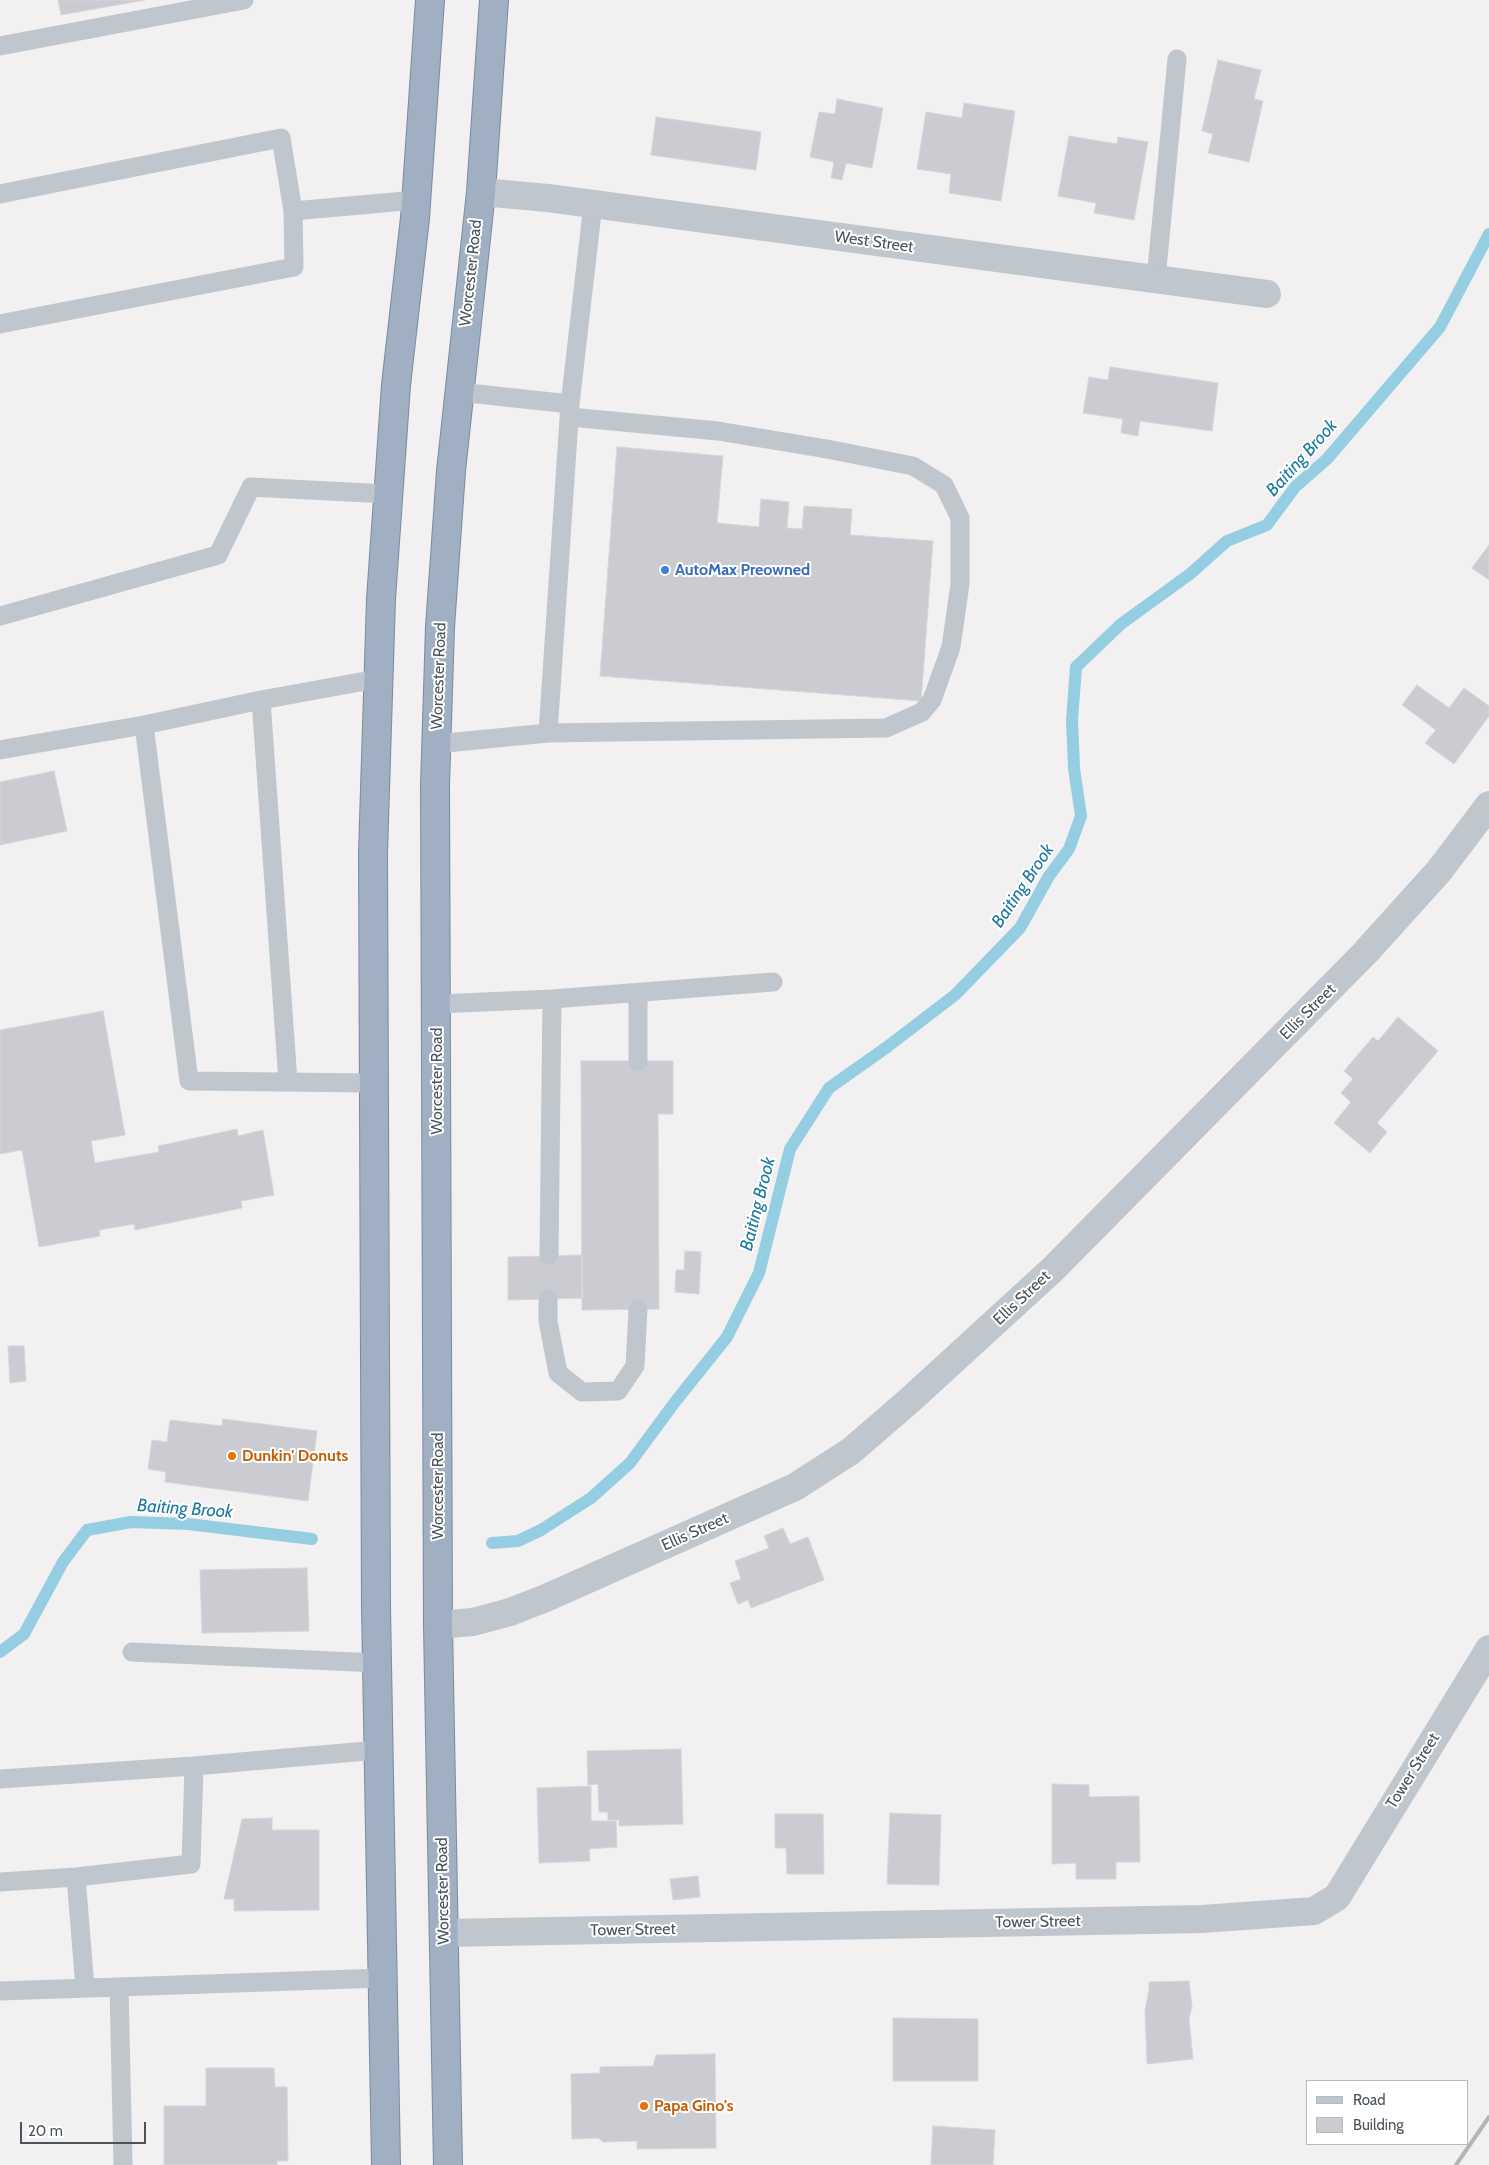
<!DOCTYPE html>
<style>
body{margin:0}
#map{position:relative;width:1489px;height:2165px;overflow:hidden;background:#f2f0f0;font-family:Cabin,sans-serif}
canvas{display:block}
.legend{position:absolute;left:1306px;top:2080px;width:162px;height:65px;box-sizing:border-box;background:#fff;border:1px solid #b7babd;margin:0;padding:6px 9px;list-style:none;font-size:15px;color:#4a525b}
.legend li{display:flex;align-items:center;gap:10px;height:25px}
.legend b{width:25px;border:1px solid #b7babd}
.scale{position:absolute;left:20px;top:2122px;width:126px;height:22px;box-sizing:border-box;border:2px solid #4a525b;border-top:0;padding-left:6px;font-size:15px;line-height:18px;white-space:nowrap;color:#4a525b;-webkit-text-stroke:4px #fff;paint-order:stroke}
</style>
<div id="map">
<canvas width="1489" height="2165"></canvas>
<ul class="legend">
<li><b style="height:6px;background:#c0c6cd"></b>Road</li>
<li><b style="height:14px;background:#cbccd2"></b>Building</li>
</ul>
<div class="scale">20 m</div>
</div>
<script>
const c = document.querySelector('canvas').getContext('2d');
c.lineJoin = 'round';
function shape(rows) {
  const path = new Path2D();
  for (const r of rows) {
    path.moveTo(r[0], r[1]);
    for (let i = 2; i < r.length; i += 2) path.lineTo(r[i], r[i + 1]);
  }
  return path;
}
function stroke(path, color, width, dash) {
  c.strokeStyle = color;
  c.lineWidth = width;
  c.lineCap = dash ? 'butt' : 'round';
  c.setLineDash(dash || []);
  c.stroke(path);
}
function fill(path, color) {
  c.fillStyle = color;
  c.fill(path, 'evenodd');
}
function label(font, color, halo, rows, align = 'center') {
  c.font = font + ' Cabin,sans-serif';
  c.lineWidth = 4;
  c.setLineDash([]);
  c.textBaseline = 'middle';
  c.strokeStyle = halo;
  c.fillStyle = color;
  for (const [text, x, y, turn = 0] of rows) {
    c.save();
    c.translate(x, y);
    c.rotate((+turn || 0) * Math.PI / 180);
    c.textAlign = isNaN(turn) ? turn : align;
    if (halo) c.strokeText(text, 0, 0);
    c.fillText(text, 0, 0);
    c.restore();
  }
}
stroke(shape([
 [492,1543,518,1541,541,1530,591,1498,630,1463,675,1402,727,1337,759,1273,790,1149,829,1088,887,1047,955,995,1020,928,1049,876,1069,849,1081,816,1074,768,1072,720,1076,667,1121,624,1190,574,1227,541,1267,525,1295,487,1327,459,1440,327,1489,234],
 [0,1652,24,1634,63,1562,87,1530,131,1522,188,1524,312,1539]
]), '#95cee3', 12);
const building = shape([
 [58,0,145,0,61,15,58,0],
 [1218,60,1261,70,1254,99,1263,101,1249,162,1208,153,1213,134,1202,131,1218,60],
 [837,99,883,108,872,168,846,163,842,180,831,178,834,162,810,157,819,112,835,114,837,99],
 [964,103,1015,111,1001,201,949,193,951,174,917,169,926,112,962,118,964,103],
 [656,117,761,132,756,170,651,155,656,117],
 [1069,136,1117,144,1118,137,1148,142,1134,220,1094,213,1096,203,1058,196,1069,136],
 [1110,367,1218,383,1212,431,1140,421,1138,436,1121,433,1123,419,1083,413,1089,377,1108,380,1110,367],
 [617,447,723,456,717,523,759,527,761,499,789,502,787,528,802,529,804,506,852,509,850,535,933,541,921,701,600,676,617,447],
 [1489,545,1489,580,1472,568,1489,545],
 [1417,685,1449,708,1464,688,1489,706,1489,716,1454,764,1425,743,1436,730,1402,705,1417,685],
 [54,771,67,831,0,845,0,782,54,771],
 [103,1011,125,1135,91,1141,95,1163,159,1152,158,1146,237,1129,238,1136,263,1130,274,1195,241,1201,242,1208,135,1230,134,1224,99,1230,100,1236,39,1247,22,1150,0,1154,0,1030,103,1011],
 [1398,1017,1438,1051,1377,1123,1387,1132,1370,1153,1334,1123,1351,1102,1341,1093,1353,1079,1344,1071,1373,1037,1378,1041,1398,1017],
 [581,1061,673,1061,673,1114,658,1114,659,1309,582,1310,581,1061],
 [685,1251,701,1252,699,1294,675,1292,676,1270,684,1270,685,1251],
 [582,1255,583,1298,508,1300,508,1257,582,1255],
 [8,1346,24,1346,26,1381,10,1383,8,1346],
 [223,1419,317,1431,308,1501,165,1482,166,1472,148,1469,152,1440,167,1442,170,1420,222,1426,223,1419],
 [783,1528,790,1544,808,1537,824,1580,751,1608,748,1600,738,1604,730,1583,741,1579,735,1561,769,1548,764,1536,783,1528],
 [307,1568,309,1631,202,1633,200,1570,307,1568],
 [681,1749,683,1824,619,1826,619,1820,608,1820,608,1812,599,1812,598,1784,588,1785,587,1751,681,1749],
 [1052,1784,1089,1785,1089,1797,1139,1796,1140,1862,1116,1862,1116,1879,1076,1879,1076,1863,1052,1864,1052,1784],
 [591,1786,591,1821,616,1821,617,1847,589,1849,590,1861,539,1863,537,1788,591,1786],
 [890,1813,941,1815,939,1885,887,1884,890,1813],
 [775,1814,823,1814,824,1874,787,1874,786,1848,775,1848,775,1814],
 [272,1818,272,1830,319,1830,319,1910,234,1911,234,1899,224,1899,242,1819,272,1818],
 [698,1876,700,1897,673,1900,670,1879,698,1876],
 [1189,1981,1192,2007,1189,2018,1193,2059,1147,2064,1145,2010,1149,1990,1149,1982,1189,1981],
 [893,2018,978,2019,978,2081,893,2081,893,2018],
 [715,2054,716,2148,637,2149,637,2141,603,2142,598,2138,572,2139,571,2074,600,2073,600,2067,653,2066,656,2055,715,2054],
 [206,2068,274,2068,275,2087,287,2087,288,2161,277,2161,277,2165,164,2165,164,2106,206,2106,206,2068],
 [933,2126,995,2130,993,2165,931,2165,933,2126]
]);
fill(building, '#cbccd2');
stroke(building, '#d4d6da', 1);
const trunk = shape([
 [386,2165,376,1608,373,853,381,599,396,385,415,218,430,0],
 [448,2165,438,1625,435,785,440,627,451,471,481,192,494,0]
]);
stroke(trunk, '#788ba5', 30);
stroke(shape([
 [0,46,244,0],
 [0,194,281,138,293,211,416,200],
 [1156,279,1177,59],
 [0,324,294,267,293,211],
 [459,392,570,404,593,204],
 [0,616,218,555,251,487,388,494],
 [261,700,288,1082],
 [548,733,886,728,922,712,932,700,951,647,960,584,960,518,944,485,913,466,827,449,718,431,570,417],
 [436,744,548,733,570,404],
 [0,750,144,725],
 [638,993,638,1061],
 [437,1004,552,999,773,982],
 [374,1083,189,1081,144,725,261,700,377,679],
 [549,1255,552,999],
 [548,1299,548,1321,558,1373,582,1392,618,1391,635,1366,638,1309],
 [132,1652,377,1663],
 [194,1766,378,1750],
 [0,1779,194,1766,191,1864,76,1877,0,1882],
 [76,1877,85,1988],
 [119,1987,123,2165],
 [0,1991,383,1978]
]), '#c0c6cd', 19);
stroke(shape([
 [481,192,548,198,1267,294],
 [438,1625,473,1622,510,1612,546,1598,795,1487,851,1451,910,1400,1053,1269,1365,953,1439,871,1489,805],
 [444,1933,1202,1919,1314,1911,1337,1897,1489,1649]
]), '#c0c6cd', 28);
stroke(trunk, '#a0afc2', 28);
stroke(shape([
 [1456,2165,1489,2117]
]), '#b3b5b9', 4);
for (const [x, y, r, color] of [
 [665,570,5,"#3f7fe0"],
 [232,1456,5,"#e8710a"],
 [644,2106,5,"#e8710a"]
]) {
  const dot = new Path2D();
  dot.arc(x, y, r, 0, 2 * Math.PI);
  c.fillStyle = color;
  c.fill(dot);
  stroke(dot, '#fff', 2);
}
label('16px', '#4a525b', '#fff', [
 ["West Street",874,242,8],
 ["Worcester Road",471,273,-84],
 ["Worcester Road",439,676,-88],
 ["Ellis Street",1308,1012,-45],
 ["Worcester Road",437,1081,-90],
 ["Ellis Street",1022,1298,-43],
 ["Worcester Road",438,1486,-90],
 ["Ellis Street",695,1532,-24],
 ["Tower Street",1413,1771,-58],
 ["Worcester Road",443,1891,-91],
 ["Tower Street",1038,1922,-1],
 ["Tower Street",633,1930,-1]
]);
label('bold 16px', '#366cbe', '#fff', [
 ["AutoMax Preowned",675,570]
], 'left');
label('bold 16px', '#c56008', '#fff', [
 ["Dunkin' Donuts",242,1456],
 ["Papa Gino's",654,2106]
], 'left');
label('italic 18px', '#1b7a9d', '#fff', [
 ["Baiting Brook",1302,458,-48],
 ["Baiting Brook",1023,886,-56],
 ["Baiting Brook",758,1204,-76],
 ["Baiting Brook",185,1509,4]
]);
</script>
